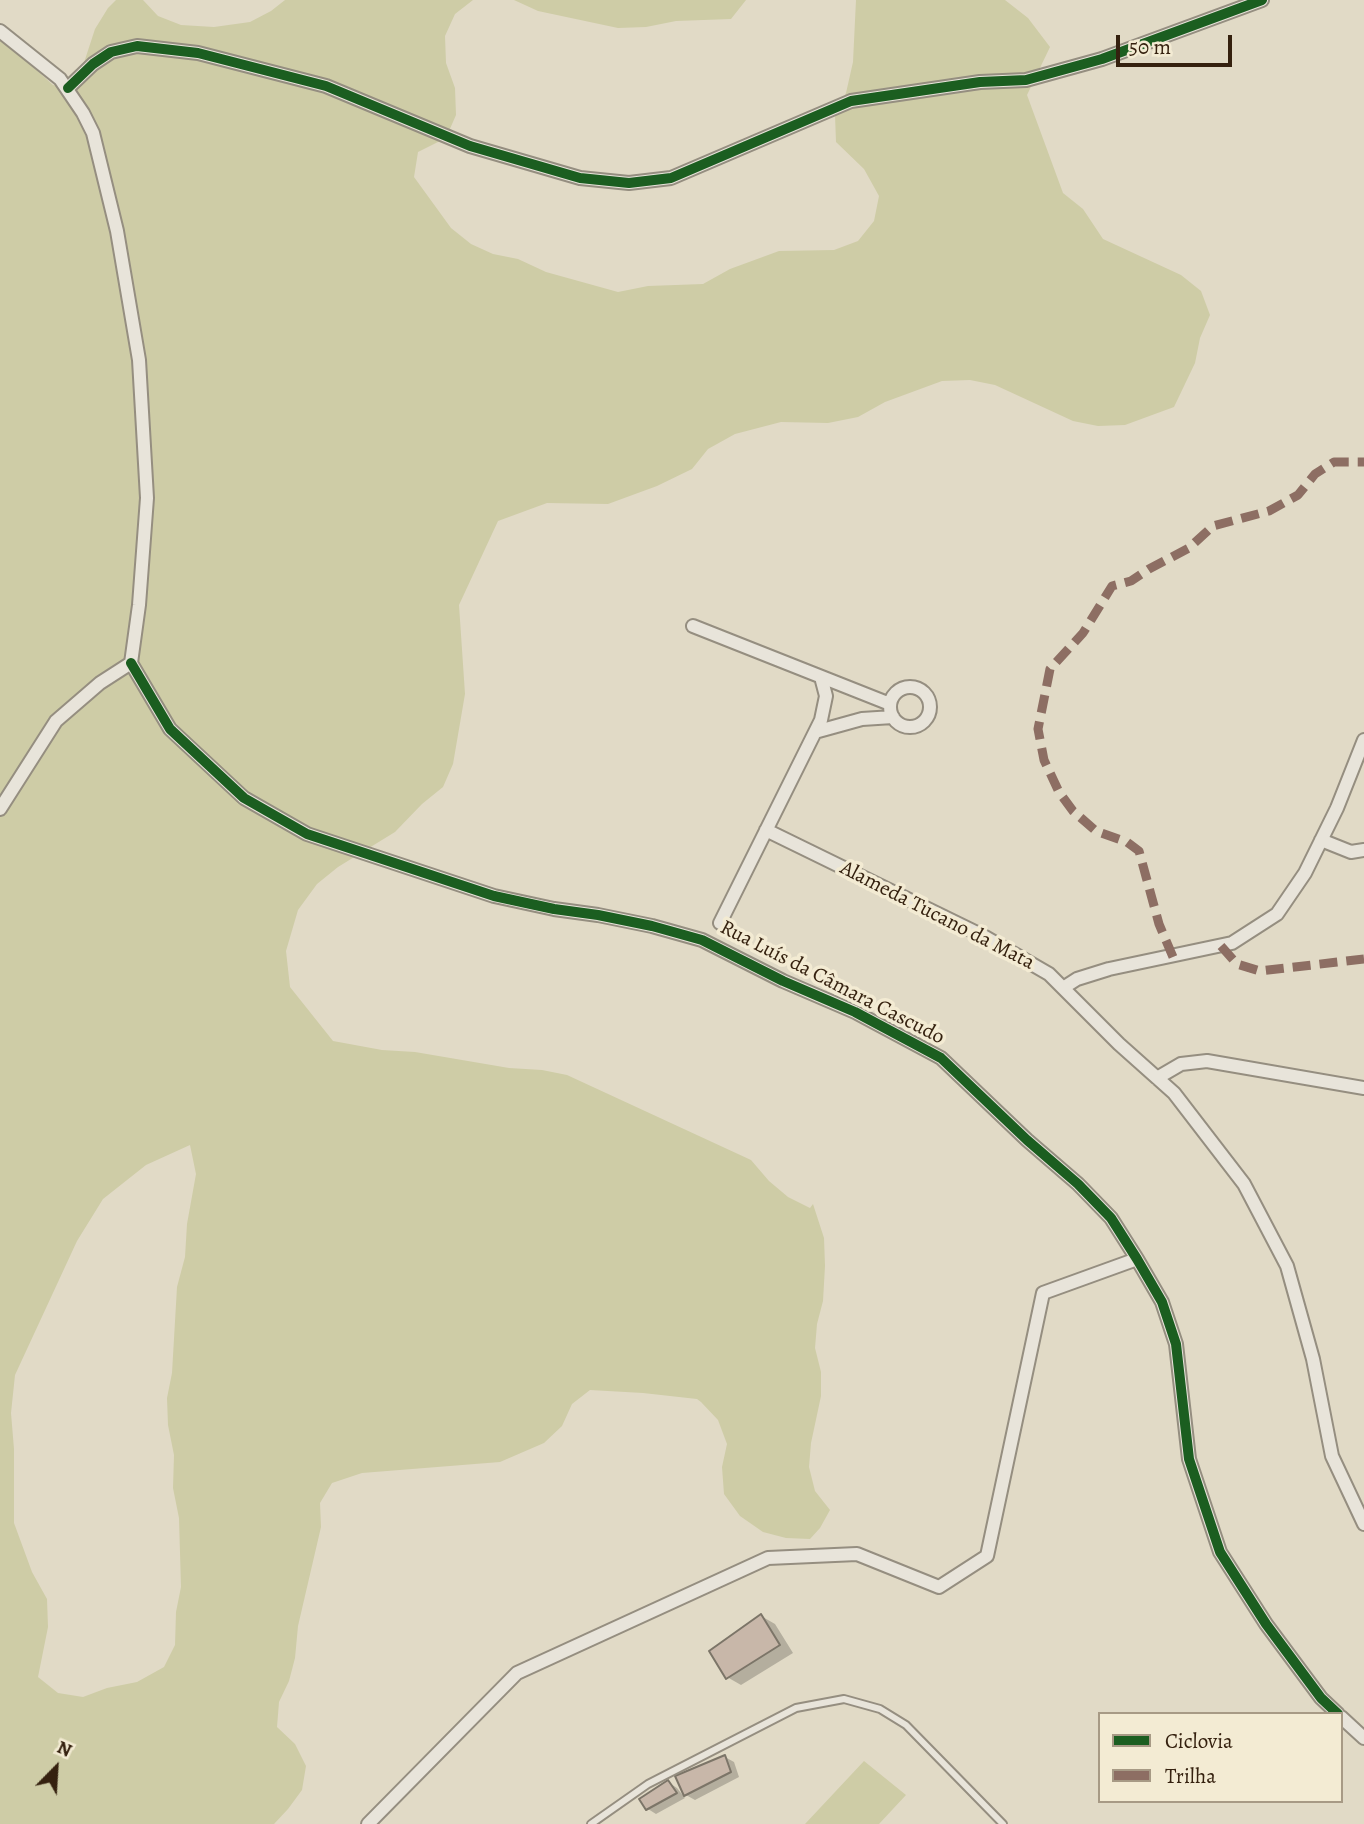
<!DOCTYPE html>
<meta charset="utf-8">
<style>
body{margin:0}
#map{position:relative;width:1364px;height:1824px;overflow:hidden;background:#e1dac6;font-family:Alegreya,serif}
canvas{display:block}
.legend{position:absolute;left:1098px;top:1712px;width:245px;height:91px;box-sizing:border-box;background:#f3ebd3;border:2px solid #a79a85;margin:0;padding:9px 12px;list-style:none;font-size:21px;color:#35210f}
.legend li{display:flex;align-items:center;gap:14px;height:35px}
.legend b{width:35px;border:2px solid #a79a85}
.north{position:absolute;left:21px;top:1733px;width:70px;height:70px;-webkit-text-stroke:5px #f3ebd3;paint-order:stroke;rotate:24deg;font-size:19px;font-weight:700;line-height:28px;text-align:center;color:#35210f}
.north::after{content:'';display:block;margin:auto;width:24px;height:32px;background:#35210f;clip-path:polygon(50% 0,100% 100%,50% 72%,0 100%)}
.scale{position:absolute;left:1116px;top:35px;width:116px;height:32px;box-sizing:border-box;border:4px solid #35210f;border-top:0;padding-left:9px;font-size:21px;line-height:24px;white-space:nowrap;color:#35210f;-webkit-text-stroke:5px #f3ebd3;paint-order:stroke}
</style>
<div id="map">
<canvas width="1364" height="1824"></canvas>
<ul class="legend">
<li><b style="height:9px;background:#1b5e20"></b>Ciclovia</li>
<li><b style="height:9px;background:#8d6e63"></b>Trilha</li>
</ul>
<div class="north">N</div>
<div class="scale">50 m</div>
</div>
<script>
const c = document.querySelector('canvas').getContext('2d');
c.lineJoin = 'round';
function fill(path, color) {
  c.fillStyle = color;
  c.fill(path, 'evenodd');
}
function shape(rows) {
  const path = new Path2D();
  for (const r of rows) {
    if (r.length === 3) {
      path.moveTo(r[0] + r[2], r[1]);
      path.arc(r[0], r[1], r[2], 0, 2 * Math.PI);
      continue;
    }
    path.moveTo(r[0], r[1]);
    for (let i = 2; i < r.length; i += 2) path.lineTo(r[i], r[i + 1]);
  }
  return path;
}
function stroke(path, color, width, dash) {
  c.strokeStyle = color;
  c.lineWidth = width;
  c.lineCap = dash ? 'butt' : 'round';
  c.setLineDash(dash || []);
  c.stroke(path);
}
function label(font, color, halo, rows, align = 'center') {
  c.font = font + ' Alegreya,serif';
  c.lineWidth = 7;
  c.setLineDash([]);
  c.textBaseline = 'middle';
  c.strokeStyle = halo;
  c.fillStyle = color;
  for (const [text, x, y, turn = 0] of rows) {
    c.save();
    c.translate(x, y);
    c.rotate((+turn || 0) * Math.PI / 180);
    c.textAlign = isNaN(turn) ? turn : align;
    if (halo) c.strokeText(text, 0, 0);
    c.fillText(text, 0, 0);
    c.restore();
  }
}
fill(shape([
 [116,0,143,0,158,16,181,25,214,27,250,22,271,11,285,0,473,0,455,14,445,36,446,63,455,88,456,115,446,138,418,152,414,177,451,228,471,244,493,254,518,259,546,272,618,292,648,286,703,284,730,269,779,251,834,250,858,241,874,221,879,196,864,169,836,142,835,115,846,93,853,62,856,0,1005,0,1028,18,1050,47,1027,95,1063,193,1083,209,1103,239,1181,275,1201,291,1210,315,1200,338,1195,363,1174,407,1125,425,1098,426,1073,421,995,385,970,380,942,381,885,402,858,417,828,423,781,422,735,434,708,449,692,469,657,486,608,504,547,503,498,521,459,605,465,694,453,764,443,787,422,804,395,832,338,867,317,884,298,910,286,951,290,987,333,1041,382,1050,415,1052,509,1068,542,1070,567,1075,751,1160,769,1181,788,1197,810,1208,813,1204,824,1238,825,1266,823,1301,817,1324,815,1348,821,1372,821,1396,811,1443,809,1467,815,1491,830,1510,820,1528,810,1539,786,1538,763,1532,740,1516,724,1494,722,1467,727,1444,718,1420,701,1402,697,1399,643,1393,590,1390,572,1404,562,1426,544,1443,500,1462,362,1473,332,1483,320,1503,321,1527,298,1626,295,1658,289,1681,279,1702,277,1727,295,1744,306,1766,302,1790,288,1809,274,1824,0,1824,0,37,53,85,67,88,79,78,95,29,108,8],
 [190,1145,196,1174,187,1224,185,1257,177,1287,172,1373,167,1398,168,1425,174,1455,173,1488,179,1518,181,1587,176,1612,175,1645,164,1667,137,1682,107,1688,83,1697,58,1693,38,1677,48,1627,47,1599,32,1572,14,1523,14,1449,11,1413,15,1375,77,1241,103,1199,146,1165],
 [514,0,746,0,731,19,676,21,646,27,618,28,538,11],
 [864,1761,906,1795,879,1824,805,1824]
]), '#cecca6');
fill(shape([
 [761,1616,775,1624,793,1653,741,1685,727,1677],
 [725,1757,734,1762,739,1777,695,1800,686,1795],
 [668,1782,677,1788,685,1798,656,1814,648,1809]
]), '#0003');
const building = shape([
 [761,1614,780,1645,726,1679,709,1651,761,1614],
 [725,1755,731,1772,684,1796,675,1776,725,1755],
 [668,1780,677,1793,646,1810,639,1799,668,1780]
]);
fill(building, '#c8b7a9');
stroke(building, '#7c7568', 2);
const service = shape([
 [591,1824,648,1784,796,1708,844,1699,880,1709,906,1725,1003,1824]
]);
const minor = shape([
 [0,31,60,79,83,113,93,133,117,231,139,360,147,498,139,605,131,663],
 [68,88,93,64,111,52,137,46,198,53,326,86,470,146,580,178,629,183,671,178,851,101,980,82,1026,80,1102,59,1262,0],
 [693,626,890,704],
 [131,663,170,729,244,798,307,834,494,896,554,909,598,915,652,926,702,940,783,981,855,1012,941,1058,1027,1140,1078,1184,1111,1218,1137,1259,1162,1302,1176,1344,1189,1459,1220,1552,1266,1624,1321,1698,1338,1714],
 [910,707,20],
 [815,732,862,719,893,717],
 [0,809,56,721,100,683,131,663],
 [766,830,985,937,1049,974,1119,1044,1174,1093,1244,1184,1287,1266,1313,1359,1332,1456,1364,1524],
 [1321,840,1351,852,1364,850],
 [720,923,821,720,826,696,821,677],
 [1063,988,1077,979,1109,969,1232,943,1277,914,1305,873,1337,808,1364,740],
 [1157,1078,1181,1064,1207,1061,1364,1088],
 [1341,1717,1364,1738],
 [368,1824,517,1673,768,1558,857,1554,939,1587,987,1556,1043,1293,1137,1259]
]);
stroke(service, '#958e80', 10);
stroke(minor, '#958e80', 16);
stroke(service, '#e8e4da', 6);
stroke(minor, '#e8e4da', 12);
stroke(shape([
 [1221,946,1237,964,1260,971,1364,959],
 [1173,957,1159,924,1139,851,1127,842,1096,831,1073,811,1059,792,1044,760,1038,729,1050,669,1083,633,1112,586,1131,581,1149,569,1189,548,1213,526,1269,511,1298,495,1315,474,1334,462,1364,462]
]), '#8d6e63', 9, [18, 9]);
stroke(shape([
 [68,88,93,64,111,52,137,46,198,53,326,86,470,146,580,178,629,183,671,178,851,101,980,82,1026,80,1102,59,1262,0],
 [131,663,170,729,244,798,307,834,494,896,554,909,598,915,652,926,702,940,783,981,855,1012,941,1058,1027,1140,1078,1184,1111,1218,1137,1259,1162,1302,1176,1344,1189,1459,1220,1552,1266,1624,1321,1698,1338,1714]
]), '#1b5e20', 10);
label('21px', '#35210f', '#f3ebd3', [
 ["Alameda Tucano da Mata",937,916,27],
 ["Rua Luís da Câmara Cascudo",832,983,27]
]);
</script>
